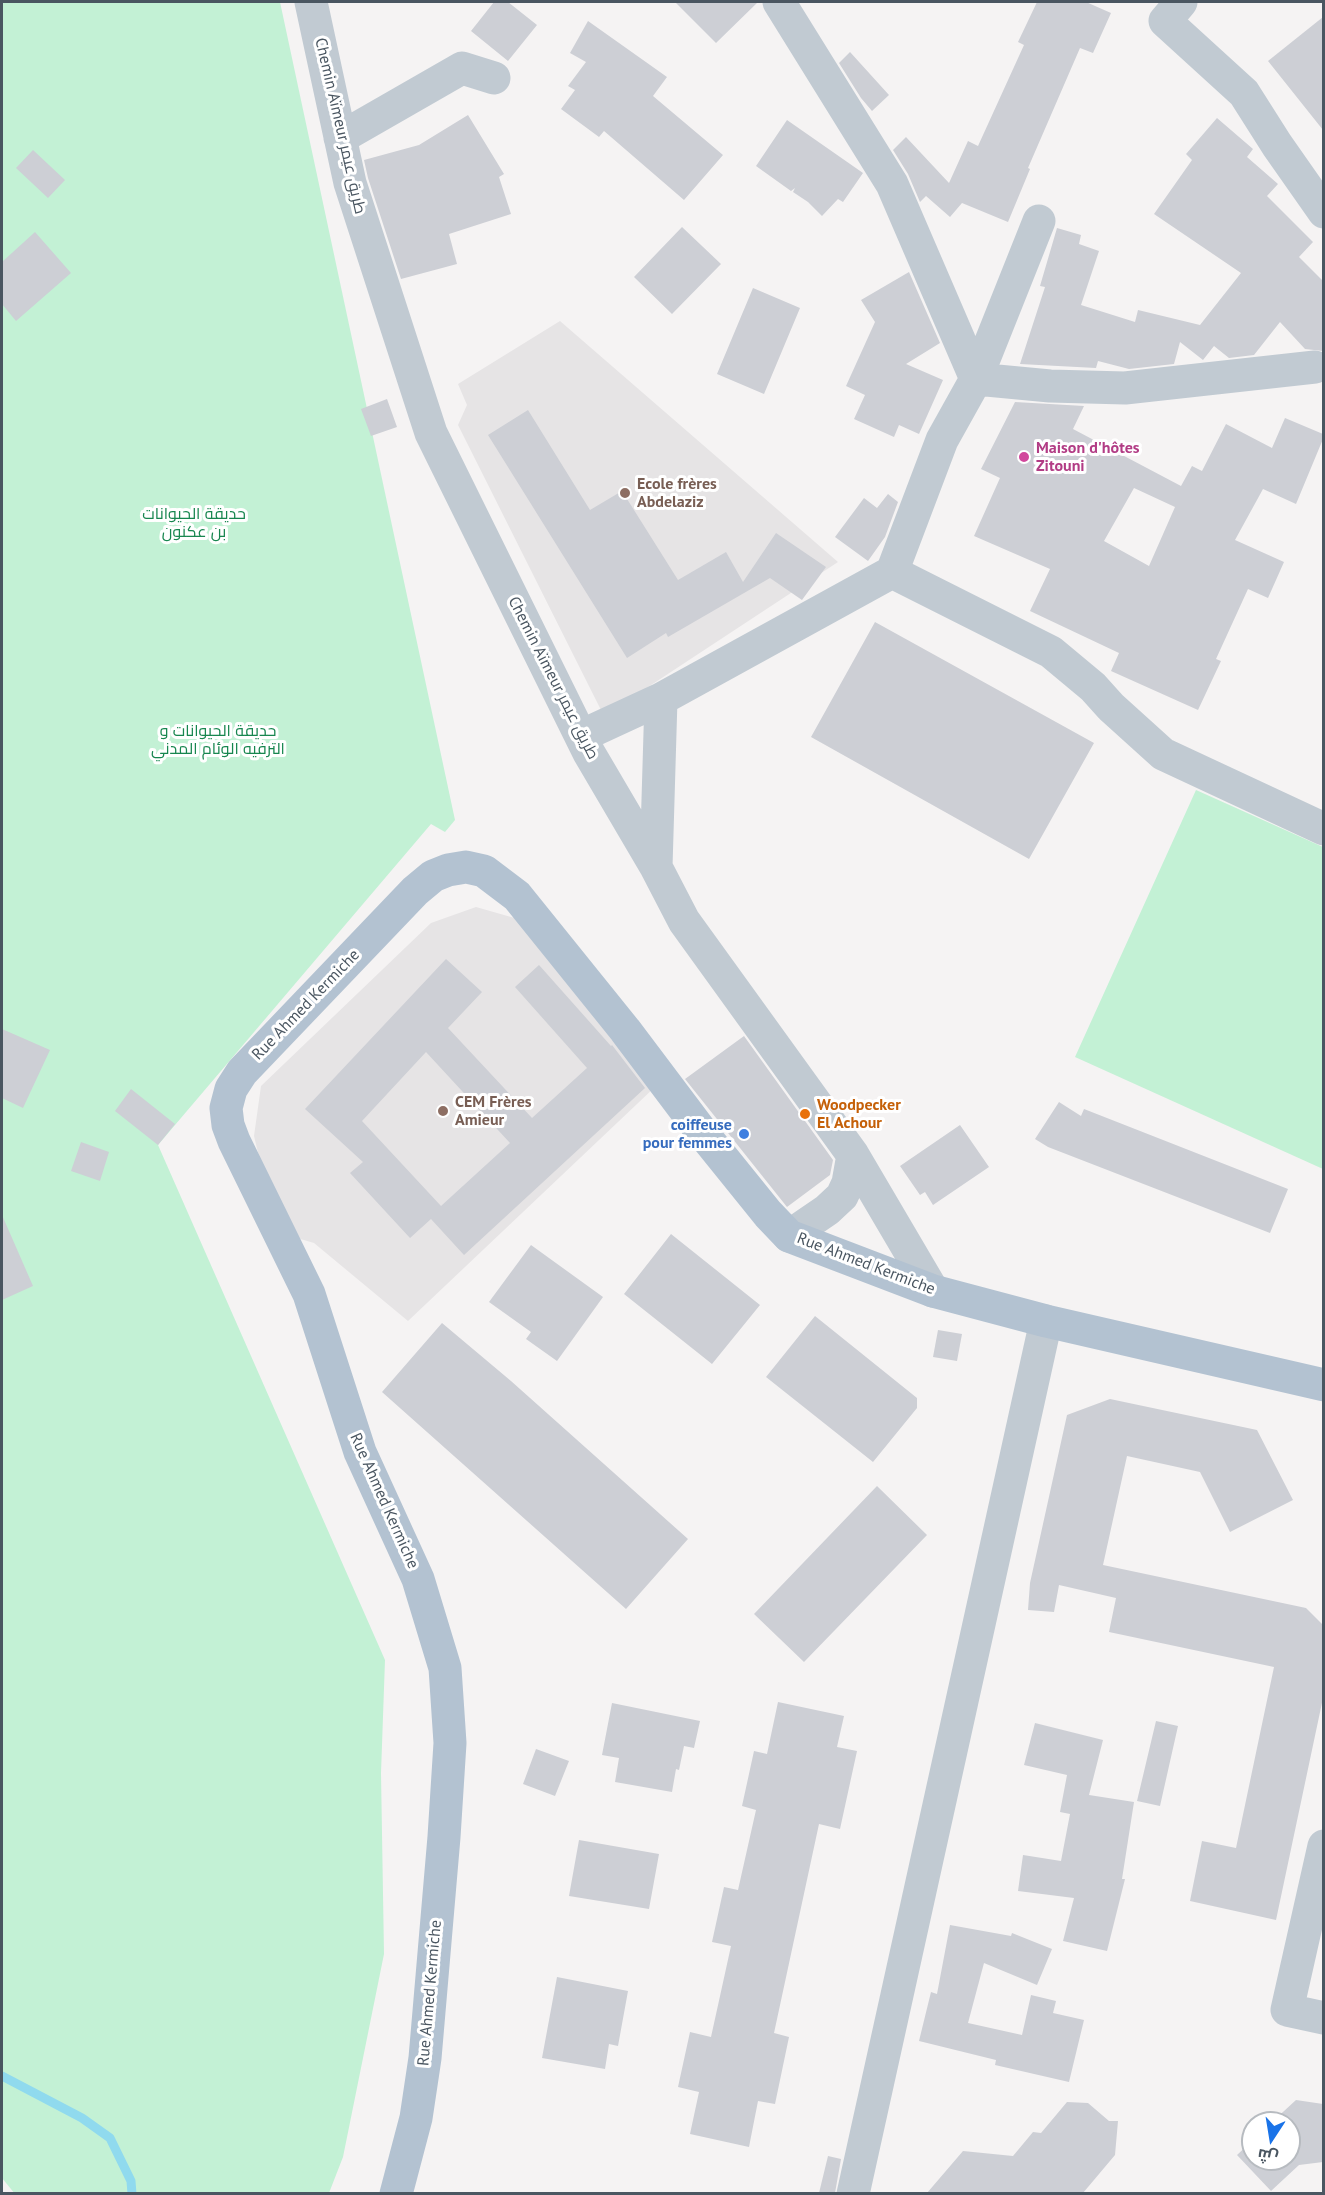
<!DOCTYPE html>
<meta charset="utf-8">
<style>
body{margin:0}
#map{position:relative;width:1325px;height:2195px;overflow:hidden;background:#f5f3f3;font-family:"PT Sans",Cairo,sans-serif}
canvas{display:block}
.frame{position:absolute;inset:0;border:3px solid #4a5661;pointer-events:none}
.north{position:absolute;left:1241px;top:2111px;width:60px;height:60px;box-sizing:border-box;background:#fff;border:2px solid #b7bbc0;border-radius:50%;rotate:192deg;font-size:16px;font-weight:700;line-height:24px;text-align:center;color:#4a5661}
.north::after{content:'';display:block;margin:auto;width:21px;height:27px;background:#1a73e8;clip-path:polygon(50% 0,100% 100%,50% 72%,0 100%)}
</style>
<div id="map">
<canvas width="1325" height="2195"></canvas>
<div class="frame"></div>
<div class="north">ش</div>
</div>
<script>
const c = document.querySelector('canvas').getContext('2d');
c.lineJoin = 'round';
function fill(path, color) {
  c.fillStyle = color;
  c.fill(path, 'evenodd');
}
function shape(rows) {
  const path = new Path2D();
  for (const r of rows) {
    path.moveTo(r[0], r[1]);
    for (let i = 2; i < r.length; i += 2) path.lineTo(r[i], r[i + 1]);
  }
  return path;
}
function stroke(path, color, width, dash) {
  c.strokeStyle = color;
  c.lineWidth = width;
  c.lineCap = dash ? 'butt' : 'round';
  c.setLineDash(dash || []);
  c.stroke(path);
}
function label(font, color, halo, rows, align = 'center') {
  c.font = font + ' "PT Sans",Cairo,sans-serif';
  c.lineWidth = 6;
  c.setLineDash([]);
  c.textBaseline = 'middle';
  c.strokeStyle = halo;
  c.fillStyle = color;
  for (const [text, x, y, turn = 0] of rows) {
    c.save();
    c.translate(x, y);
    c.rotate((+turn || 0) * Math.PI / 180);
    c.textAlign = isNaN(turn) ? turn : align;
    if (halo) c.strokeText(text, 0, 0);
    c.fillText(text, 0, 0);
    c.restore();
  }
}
fill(shape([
 [560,321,838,562,604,716,458,425,467,405,458,384],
 [476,907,518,919,656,1086,408,1321,314,1243,287,1235,263,1173,254,1136,261,1086,431,923]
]), '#e6e4e5');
fill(shape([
 [2,2,280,2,455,820,445,832,431,824,158,1145,385,1660,381,1773,384,1954,343,2157,329,2193,15,2194,2,2178],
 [1196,790,1323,847,1323,1169,1075,1057]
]), '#c3f1d5');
stroke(shape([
 [2,2076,82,2118,110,2138,131,2181,132,2194]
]), '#90daee', 9);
fill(shape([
 [494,2,508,2,537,25,508,61,471,31],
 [675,2,758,2,716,43],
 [1037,2,1086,2,1111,13,1093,53,1080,48,1028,168,1030,169,1008,222,962,203,950,217,926,196,920,202,908,174,893,150,906,137,949,183,968,141,978,146,1024,45,1018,42],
 [1323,17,1323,130,1268,61],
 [588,21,667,77,653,96,723,155,684,200,604,131,599,137,561,109,575,90,568,86,586,62,570,53],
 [850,52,889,95,872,111,861,98,839,63],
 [468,115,504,174,499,177,511,214,449,234,457,264,401,279,368,178,364,160,419,145],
 [1217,118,1253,149,1247,157,1278,184,1267,196,1313,242,1299,257,1323,281,1323,351,1305,349,1280,322,1254,355,1229,358,1214,346,1203,360,1180,342,1174,364,1129,369,1098,361,1096,368,1020,364,1045,287,1040,286,1057,228,1081,235,1079,244,1099,251,1081,305,1135,322,1138,310,1200,325,1241,273,1154,214,1192,160,1186,154],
 [787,120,863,173,843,202,838,199,822,216,808,202,793,192,795,188,791,191,756,166],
 [33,150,65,180,48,198,16,168],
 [682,227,721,264,672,314,634,277],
 [35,232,71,273,16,321,2,304,2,262],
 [909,272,940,343,906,364,943,380,919,434,899,425,894,437,854,419,865,395,846,386,875,322,861,300],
 [753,288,800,308,764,394,717,374],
 [387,399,397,427,371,436,361,409],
 [1015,402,1084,406,1073,429,1181,486,1192,466,1202,471,1226,424,1272,448,1285,418,1323,434,1323,439,1296,504,1263,489,1235,540,1284,562,1268,598,1248,589,1216,659,1221,661,1198,710,1111,671,1119,653,1030,611,1050,569,974,536,1000,478,981,469],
 [1134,488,1175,507,1149,566,1104,541],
 [528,410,590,510,622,491,678,580,726,552,743,582,776,533,826,567,802,600,770,578,668,637,666,633,627,658,488,435],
 [888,494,898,502,885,537,868,561,835,537,864,498,877,508],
 [875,622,1094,743,1029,859,811,737],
 [446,959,482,992,448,1028,532,1118,587,1068,515,987,539,965,611,1046,612,1045,645,1088,464,1255,431,1219,410,1238,350,1173,363,1162,305,1109],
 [426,1052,510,1143,441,1206,362,1121],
 [2,1029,50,1050,23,1108,2,1098],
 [744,1036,833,1160,830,1175,787,1207,685,1079],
 [131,1089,175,1124,158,1145,115,1111],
 [1059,1102,1081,1116,1084,1109,1288,1189,1270,1233,1048,1147,1035,1139],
 [960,1125,989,1167,933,1205,925,1192,920,1195,900,1166],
 [81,1142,109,1152,100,1181,71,1171],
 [2,1215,33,1286,2,1300],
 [671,1234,760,1305,712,1364,624,1294],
 [531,1245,603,1297,557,1361,526,1339,531,1332,489,1302],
 [815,1316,917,1398,917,1408,873,1462,766,1377],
 [442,1323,511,1381,688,1539,626,1609,382,1392],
 [938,1330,962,1334,957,1361,933,1357],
 [1110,1399,1257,1430,1293,1500,1230,1532,1200,1472,1127,1456,1103,1565,1306,1608,1323,1625,1323,1698,1276,1920,1190,1901,1202,1841,1236,1848,1274,1667,1109,1632,1116,1598,1059,1585,1054,1612,1028,1610,1030,1583,1067,1415],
 [877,1486,927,1535,804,1662,754,1614],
 [778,1702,844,1716,837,1747,857,1751,840,1829,819,1824,774,2033,789,2037,775,2104,758,2101,749,2147,690,2134,699,2092,678,2087,690,2032,711,2037,731,1946,712,1942,724,1887,738,1890,756,1810,742,1806,754,1751,767,1754],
 [612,1703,700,1721,694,1748,684,1746,679,1770,676,1769,672,1792,615,1782,619,1758,602,1755],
 [1156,1721,1178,1726,1160,1806,1137,1801],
 [1035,1723,1103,1740,1089,1795,1134,1802,1122,1879,1125,1879,1107,1951,1063,1941,1074,1898,1018,1891,1023,1855,1061,1861,1070,1814,1060,1812,1067,1775,1024,1765],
 [536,1749,569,1761,555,1796,523,1784],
 [579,1840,659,1854,649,1909,569,1896],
 [950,1925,1011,1936,1012,1933,1052,1949,1037,1985,984,1963,968,2023,1022,2035,1031,1995,1056,2001,1053,2013,1084,2020,1069,2082,995,2065,996,2060,919,2041,931,1992,937,1994],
 [557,1977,628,1991,618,2046,609,2044,605,2069,542,2058],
 [1296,2100,1323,2104,1323,2162,1299,2165,1271,2191,1237,2155,1253,2140,1253,2159,1289,2159,1289,2123,1271,2123],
 [1067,2102,1088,2103,1109,2121,1118,2121,1115,2155,1083,2193,927,2193,963,2151,1013,2156,1033,2132,1041,2133],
 [828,2156,841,2159,835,2193,819,2193]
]), '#cdcfd5');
stroke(shape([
 [311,2,350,183,431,433,589,753,656,867,684,921,853,1155,933,1291],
 [779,2,892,184,976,379,1050,386,1125,388,1315,367],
 [1181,2,1165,21,1244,93,1277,145,1324,212],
 [340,138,462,68,494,78],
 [892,572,1051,652,1093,687,1111,707,1163,754,1324,829],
 [581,736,661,699,892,572,942,440,976,379,1039,221],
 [656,867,661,699],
 [789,1236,827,1210,842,1196,848,1183,853,1155],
 [1324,1846,1287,2010,1324,2018],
 [853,2194,1046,1321]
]), '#c1cad2', 33);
stroke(shape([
 [396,2194,416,2118,425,2058,444,1837,450,1743,445,1668,418,1579,360,1452,309,1294,234,1141,228,1125,226,1108,231,1089,242,1072,415,891,433,876,448,870,466,867,484,871,517,896,625,1030,701,1131,768,1214,789,1236,933,1291,1046,1321,1324,1385]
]), '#b3c2d1', 33);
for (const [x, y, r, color] of [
 [1024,457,6,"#d1479c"],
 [625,493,6,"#8d6e63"],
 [443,1111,6,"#8d6e63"],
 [805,1114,6,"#e8710a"],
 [744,1134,6,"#3f7fe0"]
]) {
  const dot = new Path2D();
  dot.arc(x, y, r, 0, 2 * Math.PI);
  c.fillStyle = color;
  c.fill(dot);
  stroke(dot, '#fff', 2);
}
label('16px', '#4a5661', '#fff', [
 ["Chemin Aïmeur طريق عيمر",340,126,77],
 ["Chemin Aïmeur طريق عيمر",553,678,63],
 ["Rue Ahmed Kermiche",306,1005,-46],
 ["Rue Ahmed Kermiche",866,1264,21],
 ["Rue Ahmed Kermiche",384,1501,66],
 ["Rue Ahmed Kermiche",430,1993,-85]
]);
label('bold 16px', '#b23c85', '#fff', [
 ["Maison d'hôtes",1036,448],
 ["Zitouni",1036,466]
], 'left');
label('bold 16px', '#785e54', '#fff', [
 ["Ecole frères",637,484],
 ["Abdelaziz",637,502],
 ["CEM Frères",455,1102],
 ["Amieur",455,1120]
], 'left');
label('16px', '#17864f', '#fff', [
 ["حديقة الحيوانات",194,514],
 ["بن عكنون",194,532],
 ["حديقة الحيوانات و",218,731],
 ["الترفيه الوئام المدني",218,749]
]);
label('bold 16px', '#c56008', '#fff', [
 ["Woodpecker",817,1105],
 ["El Achour",817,1123]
], 'left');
label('bold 16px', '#366cbe', '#fff', [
 ["coiffeuse",732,1125],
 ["pour femmes",732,1143]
], 'right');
</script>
